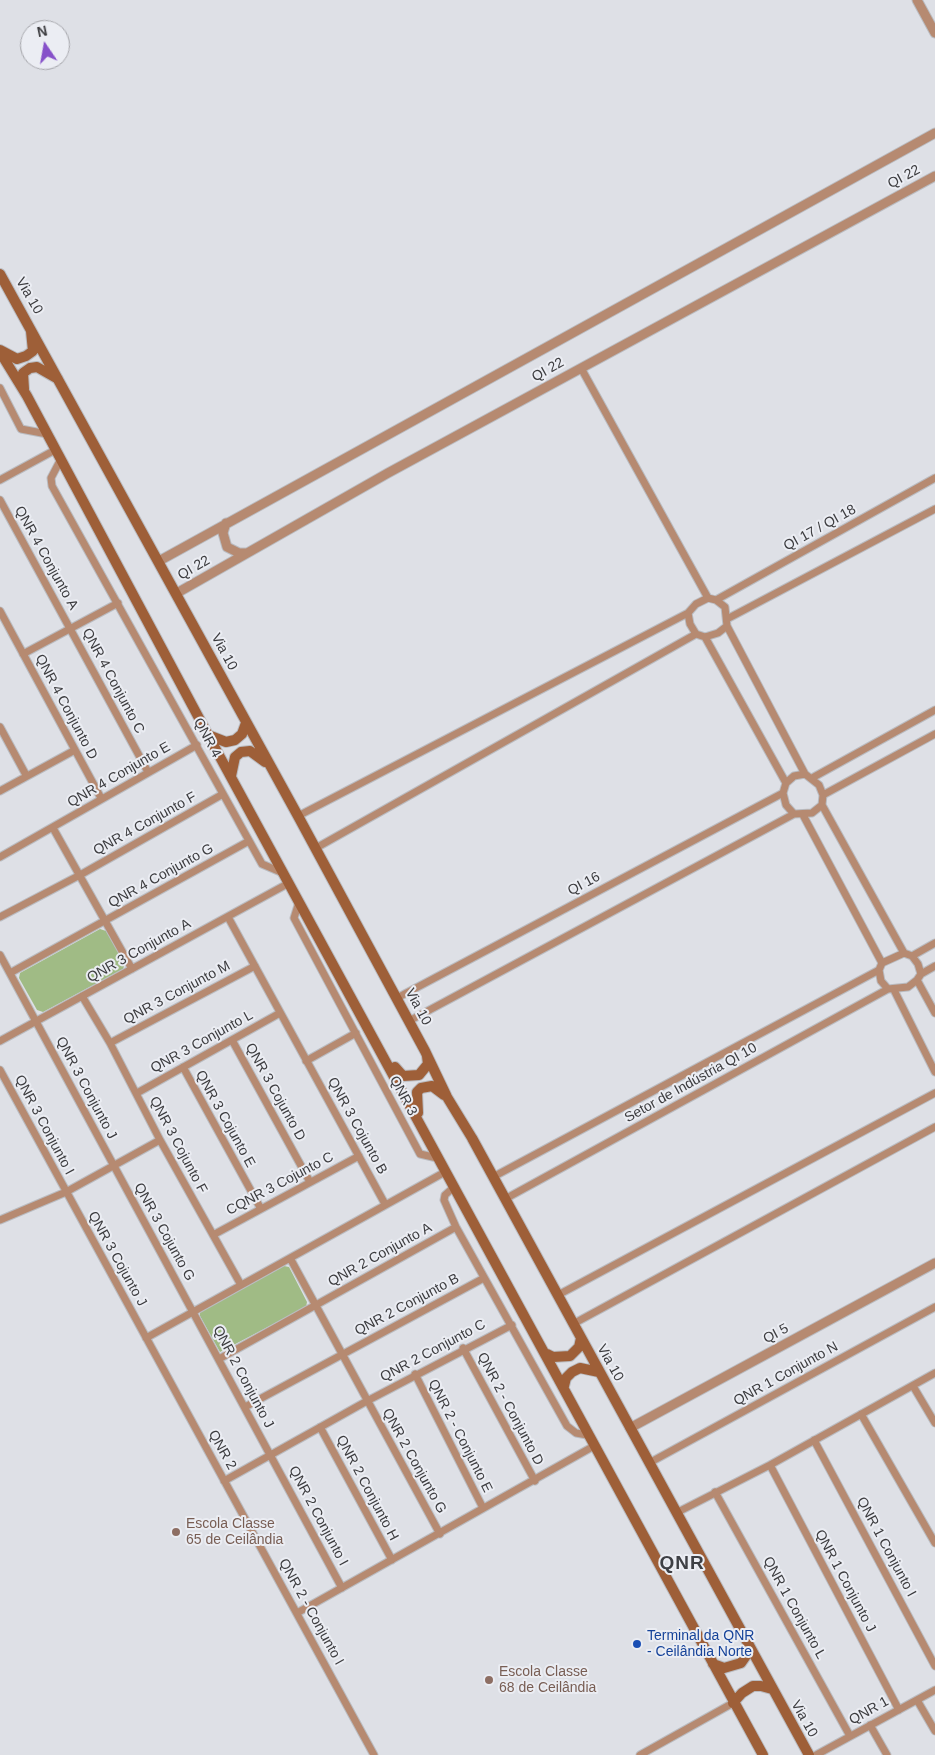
<!DOCTYPE html>
<meta charset="utf-8">
<style>
body{margin:0}
#map{position:relative;width:935px;height:1755px;overflow:hidden;background:#dee0e6;font-family:Arial,sans-serif}
canvas{display:block}
.north{position:absolute;left:20px;top:20px;width:50px;height:50px;box-sizing:border-box;background:#ebedf3;border:1px solid #a5a6ab;border-radius:50%;rotate:348deg;font-size:14px;font-weight:700;line-height:20px;text-align:center;color:#3c3c3f}
.north::after{content:'';display:block;margin:auto;width:18px;height:22px;background:#8651c9;clip-path:polygon(50% 0,100% 100%,50% 72%,0 100%)}
</style>
<div id="map">
<canvas width="935" height="1755"></canvas>
<div class="north">N</div>
</div>
<script>
const c = document.querySelector('canvas').getContext('2d');
c.lineJoin = 'round';
function fill(path, color) {
  c.fillStyle = color;
  c.fill(path, 'evenodd');
}
function shape(rows) {
  const path = new Path2D();
  for (const r of rows) {
    path.moveTo(r[0], r[1]);
    for (let i = 2; i < r.length; i += 2) path.lineTo(r[i], r[i + 1]);
  }
  return path;
}
function stroke(path, color, width, dash) {
  c.strokeStyle = color;
  c.lineWidth = width;
  c.lineCap = dash ? 'butt' : 'round';
  c.setLineDash(dash || []);
  c.stroke(path);
}
function label(font, color, halo, rows, align = 'center') {
  c.font = font + ' Arial,sans-serif';
  c.lineWidth = 4;
  c.setLineDash([]);
  c.textBaseline = 'middle';
  c.strokeStyle = halo;
  c.fillStyle = color;
  for (const [text, x, y, turn = 0] of rows) {
    c.save();
    c.translate(x, y);
    c.rotate((+turn || 0) * Math.PI / 180);
    c.textAlign = isNaN(turn) ? turn : align;
    if (halo) c.strokeText(text, 0, 0);
    c.fillText(text, 0, 0);
    c.restore();
  }
}
fill(shape([
 [100,929,106,931,125,964,123,969,43,1012,37,1010,19,978,20,973],
 [284,1266,289,1267,307,1302,306,1307,220,1352,200,1316,200,1312]
]), '#a0bb85');
const minor = shape([
 [581,368,708,598,716,600,725,607,727,626,718,633,705,637,696,634,690,624,688,613,696,604,708,598],
 [0,388,21,429,47,434],
 [61,459,51,478,52,486,262,864,283,873],
 [0,480,55,450],
 [0,500,148,772],
 [716,600,935,478],
 [0,611,101,798],
 [727,619,935,509],
 [727,626,805,774,819,785,823,795,822,805,812,813,794,814,786,805,783,793,786,783,794,776,805,774],
 [705,637,786,783],
 [23,654,118,603],
 [0,727,26,775],
 [812,778,935,710],
 [0,791,75,750],
 [823,795,935,734],
 [822,805,904,953,912,956,918,964,921,974,917,980,908,987,888,989,881,981,879,970,882,963,904,953],
 [803,815,882,963],
 [298,816,688,613],
 [53,828,132,969],
 [316,848,696,634],
 [0,857,197,745],
 [299,902,294,918,420,1154,437,1158],
 [0,917,80,875,223,794],
 [228,917,385,1204],
 [0,955,342,1588],
 [912,956,935,943],
 [10,973,249,841],
 [921,974,935,966],
 [917,980,935,1013],
 [894,990,935,1072],
 [82,996,110,1043,160,1140,241,1285],
 [397,998,783,793],
 [409,1021,794,814],
 [232,1040,310,1182],
 [0,1041,289,883],
 [110,1043,255,966],
 [306,1061,356,1033],
 [183,1067,261,1209],
 [0,1070,374,1755],
 [137,1093,280,1013],
 [493,1177,879,970],
 [454,1187,445,1195,444,1200,456,1227,567,1426,576,1433,587,1435],
 [505,1199,888,989],
 [0,1220,66,1192,160,1140],
 [213,1235,359,1156],
 [290,1258,440,1534],
 [558,1295,935,1093],
 [573,1324,935,1127],
 [146,1338,445,1172],
 [463,1348,535,1481],
 [219,1359,456,1227],
 [415,1374,483,1508],
 [913,1386,935,1423],
 [245,1407,484,1278],
 [861,1414,935,1543],
 [320,1427,392,1560],
 [814,1440,935,1666],
 [649,1463,935,1307],
 [770,1465,899,1710],
 [224,1481,367,1401,512,1325],
 [715,1492,850,1736],
 [676,1513,770,1465,935,1373],
 [297,1613,594,1446],
 [917,1700,935,1731],
 [870,1725,887,1755],
 [640,1755,733,1703],
 [816,1755,935,1690]
]);
const tertiary = shape([
 [917,0,935,33],
 [226,523,223,533,227,547,239,553,247,553],
 [159,561,935,133],
 [177,593,388,473,935,176],
 [630,1428,935,1263]
]);
const secondary = shape([
 [0,274,298,816,425,1051,447,1097,472,1138,809,1755],
 [0,350,17,359,26,356,33,351,31,331],
 [0,352,27,396,208,735,763,1755],
 [24,389,23,373,30,368,37,367,58,379],
 [208,735,226,742,235,740,242,734,246,723],
 [231,776,235,757,241,752,250,751,265,762],
 [395,1067,403,1076,419,1075,428,1064,427,1056],
 [418,1113,417,1092,421,1088,432,1086,444,1095],
 [547,1354,553,1357,570,1356,579,1347,581,1338],
 [564,1386,566,1378,572,1372,580,1368,599,1372],
 [713,1664,724,1668,741,1663,748,1653,748,1645],
 [733,1703,742,1693,753,1686,761,1686,772,1689]
]);
stroke(minor, '#babcc1', 9);
stroke(tertiary, '#babcc1', 11);
stroke(secondary, '#babcc1', 12);
stroke(minor, '#b68a71', 7);
stroke(tertiary, '#b68a71', 9);
stroke(secondary, '#9e5f38', 10);
for (const [x, y, r, color] of [
 [176,1532,5,"#8d6e63"],
 [637,1644,5,"#1a4fb4"],
 [489,1680,5,"#8d6e63"]
]) {
  const dot = new Path2D();
  dot.arc(x, y, r, 0, 2 * Math.PI);
  c.fillStyle = color;
  c.fill(dot);
  stroke(dot, '#ebedf3', 2);
}
label('14px', '#3c3c3f', '#ebedf3', [
 ["QI 22",904,177,-28],
 ["Via 10",29,296,60],
 ["QI 22",548,370,-29],
 ["QI 17 / QI 18",820,528,-29],
 ["QNR 4 Conjunto A",46,558,61],
 ["QI 22",194,568,-30],
 ["Via 10",224,652,62],
 ["QNR 4 Conjunto C",113,681,62],
 ["QNR 4 Conjunto D",66,707,62],
 ["QNR 4",207,738,62],
 ["QNR 4 Conjunto E",119,775,-30],
 ["QNR 4 Conjunto F",145,824,-29],
 ["QNR 4 Conjunto G",161,876,-29],
 ["QI 16",584,884,-28],
 ["QNR 3 Conjunto A",139,951,-29],
 ["QNR 3 Conjunto M",177,993,-28],
 ["Via 10",418,1007,62],
 ["QNR 3 Conjunto L",202,1042,-29],
 ["Setor de Indústria QI 10",691,1083,-29],
 ["QNR 3 Conjunto J",86,1088,62],
 ["QNR 3 Cojunto D",275,1092,61],
 ["QNR 3",403,1096,62],
 ["QNR 3 Cojunto E",225,1119,61],
 ["QNR 3 Conjunto I",44,1125,62],
 ["QNR 3 Cojunto B",357,1126,61],
 ["QNR 3 Cojunto F",178,1145,62],
 ["CQNR 3 Cojunto C",280,1184,-28],
 ["QNR 3 Cojunto G",164,1232,61],
 ["QNR 2 Conjunto A",380,1255,-29],
 ["QNR 3 Cojunto J",117,1259,61],
 ["QNR 2 Conjunto B",407,1305,-28],
 ["QI 5",776,1334,-28],
 ["QNR 2 Conjunto C",433,1351,-28],
 ["Via 10",610,1363,61],
 ["QNR 1 Conjunto N",786,1374,-29],
 ["QNR 2 Conjunto J",243,1377,62],
 ["QNR 2 - Conjunto D",510,1409,62],
 ["QNR 2 - Conjunto E",460,1436,63],
 ["QNR 2",222,1450,61],
 ["QNR 2 Conjunto G",414,1461,61],
 ["QNR 2 Conjunto H",367,1488,62],
 ["QNR 2 Conjunto I",318,1516,62],
 ["QNR 1 Conjunto I",886,1547,62],
 ["QNR 1 Conjunto J",845,1581,62],
 ["QNR 1 Conjunto L",794,1608,61],
 ["QNR 2 - Conjunto I",311,1612,61],
 ["QNR 1",869,1711,-29],
 ["Via 10",804,1719,61]
]);
label('14px', '#785e54', '#ebedf3', [
 ["Escola Classe",186,1524],
 ["65 de Ceilândia",186,1540],
 ["Escola Classe",499,1672],
 ["68 de Ceilândia",499,1688]
], 'left');
label('14px', '#164399', '#ebedf3', [
 ["Terminal da QNR",647,1636],
 ["- Ceilândia Norte",647,1652]
], 'left');
c.letterSpacing = '1px';
label('bold 19px', '#3d3f44', '#ebedf3', [
 ["QNR",682,1564]
]);
c.letterSpacing = '0px';
</script>
